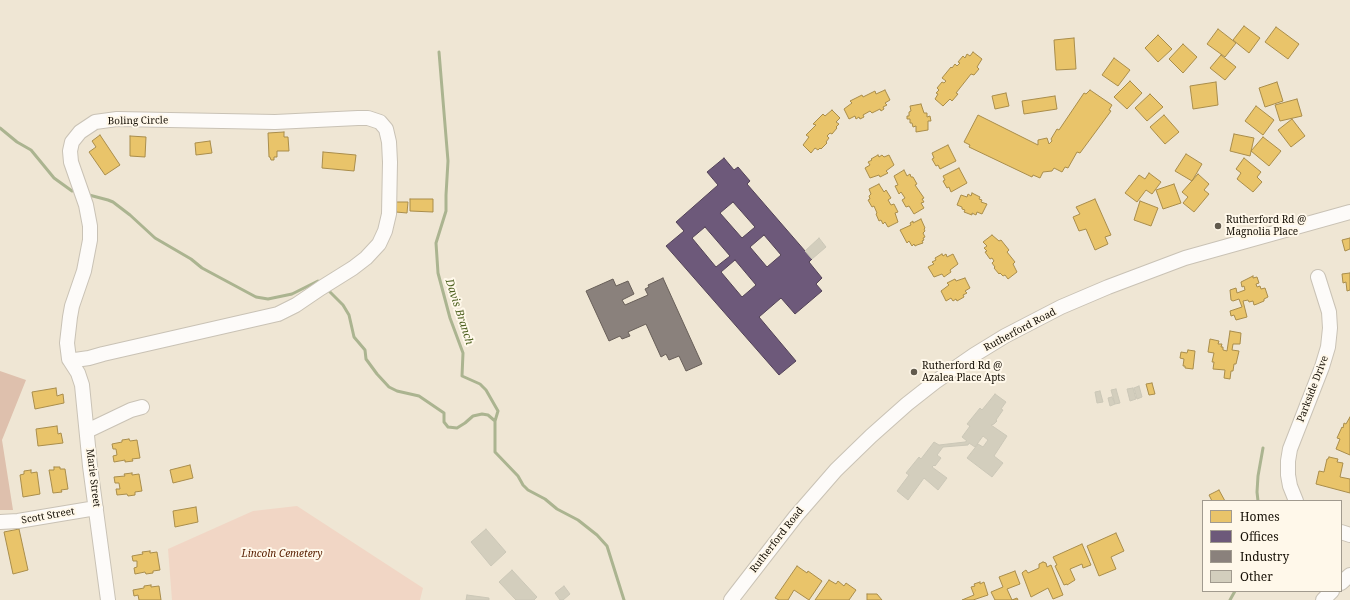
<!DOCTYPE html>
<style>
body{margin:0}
#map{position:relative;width:1350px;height:600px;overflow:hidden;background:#efe6d4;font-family:"Noto Serif",serif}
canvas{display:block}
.legend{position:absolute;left:1202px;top:500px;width:140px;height:92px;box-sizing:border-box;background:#fff8ea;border:1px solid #a19a8e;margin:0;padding:5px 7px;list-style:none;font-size:12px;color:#140e04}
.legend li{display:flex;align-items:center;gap:8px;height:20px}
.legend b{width:20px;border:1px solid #a19a8e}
</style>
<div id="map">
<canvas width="1350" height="600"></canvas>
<ul class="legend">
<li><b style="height:11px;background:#e9c46a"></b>Homes</li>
<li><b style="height:11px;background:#6d597a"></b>Offices</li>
<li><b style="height:11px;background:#8a817c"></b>Industry</li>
<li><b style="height:11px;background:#d3cebd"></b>Other</li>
</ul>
</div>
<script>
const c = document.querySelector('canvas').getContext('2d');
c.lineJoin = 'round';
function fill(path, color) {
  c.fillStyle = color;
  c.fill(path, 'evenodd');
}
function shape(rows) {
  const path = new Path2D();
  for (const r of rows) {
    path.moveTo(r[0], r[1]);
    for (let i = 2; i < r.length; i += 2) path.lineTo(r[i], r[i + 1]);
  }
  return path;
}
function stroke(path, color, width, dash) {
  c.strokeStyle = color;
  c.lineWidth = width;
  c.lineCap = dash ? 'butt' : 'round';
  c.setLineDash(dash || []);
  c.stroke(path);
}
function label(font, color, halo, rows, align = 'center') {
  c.font = font + ' "Noto Serif",serif';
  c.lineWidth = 4;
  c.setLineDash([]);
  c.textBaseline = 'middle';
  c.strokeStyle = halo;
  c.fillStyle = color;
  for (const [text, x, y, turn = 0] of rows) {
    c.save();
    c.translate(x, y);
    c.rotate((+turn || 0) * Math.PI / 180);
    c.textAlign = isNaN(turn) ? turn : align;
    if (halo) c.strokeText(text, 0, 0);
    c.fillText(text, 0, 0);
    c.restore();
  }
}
fill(shape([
 [297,506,423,588,420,600,172,600,168,549,253,511]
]), '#f1d6c5');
fill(shape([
 [0,371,26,380,2,440,13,510,0,510]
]), '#dec0ad');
const homes = shape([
 [1244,26,1260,38,1249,53,1233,40,1244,26],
 [1276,27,1299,44,1288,59,1265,42,1276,27],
 [1218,29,1236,43,1225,57,1207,44,1218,29],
 [1158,35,1172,49,1158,62,1145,48,1158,35],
 [1074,38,1076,69,1056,70,1054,40,1074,38],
 [1183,44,1197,57,1183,73,1169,59,1183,44],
 [973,52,982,59,977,67,979,69,974,75,971,74,956,93,958,94,952,101,950,99,943,106,935,99,938,94,936,93,939,90,937,88,942,82,944,83,946,81,942,78,951,67,952,68,955,64,957,66,960,63,958,62,963,56,965,58,967,54,970,56,973,52],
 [1221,55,1236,67,1225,80,1210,68,1221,55],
 [1114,58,1130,70,1118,86,1102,75,1114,58],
 [1130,81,1142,93,1127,109,1114,97,1130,81],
 [1216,82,1218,105,1193,109,1190,86,1216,82],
 [1277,82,1283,101,1265,107,1259,88,1277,82],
 [885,90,890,100,885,103,887,105,883,107,884,109,881,111,880,109,872,113,870,111,863,115,864,117,860,119,859,117,856,119,855,116,849,119,844,109,852,103,850,101,862,95,863,97,875,91,876,94,885,90],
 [1090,90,1112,105,1109,110,1111,111,1080,153,1077,152,1068,168,1065,167,1062,172,1054,168,1052,171,1043,172,1040,178,1033,175,1032,177,969,147,970,145,964,142,978,115,1038,145,1038,140,1047,138,1049,144,1052,141,1051,139,1057,129,1059,130,1084,93,1086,94,1090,90],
 [1006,93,1009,106,995,109,992,96,1006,93],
 [1150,94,1163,107,1147,121,1135,108,1150,94],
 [1055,96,1057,109,1024,114,1022,101,1055,96],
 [1297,99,1302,116,1280,121,1275,105,1297,99],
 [921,104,924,113,927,113,927,117,930,116,931,121,928,121,928,130,916,132,916,126,913,127,912,123,910,123,910,119,907,119,907,116,909,116,909,112,911,111,910,106,921,104],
 [1256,106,1274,120,1263,135,1245,121,1256,106],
 [832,110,840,118,836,122,839,124,836,127,837,128,832,134,830,133,827,136,829,138,826,142,827,143,821,149,820,148,818,150,815,148,811,153,803,145,809,137,806,135,816,125,813,124,823,114,825,116,832,110],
 [1164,115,1179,132,1165,144,1150,127,1164,115],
 [1292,119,1305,136,1291,147,1278,130,1292,119],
 [284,132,284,137,288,137,289,151,277,151,277,157,274,157,274,160,271,160,270,157,269,157,268,133,284,132],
 [1234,134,1254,138,1250,156,1230,151,1234,134],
 [100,135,120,165,105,175,89,152,96,147,92,141,100,135],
 [130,136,146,137,145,157,130,156,130,136],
 [1263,137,1281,151,1269,166,1251,151,1263,137],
 [210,141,212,153,196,155,195,143,210,141],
 [948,145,956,161,940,169,938,165,936,166,932,159,934,158,932,153,948,145],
 [323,152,356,155,354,171,322,168,323,152],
 [1186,154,1202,164,1192,181,1175,171,1186,154],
 [878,155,879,157,882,155,884,157,889,155,894,165,886,171,888,173,880,177,879,175,870,178,865,168,870,165,868,162,872,160,871,159,878,155],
 [1244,158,1261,172,1257,177,1262,182,1253,192,1237,179,1241,173,1236,169,1244,158],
 [959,168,967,183,951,192,949,187,947,188,943,181,945,180,943,176,959,168],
 [904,170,907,176,910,174,911,177,913,177,917,184,915,185,924,198,922,199,924,202,921,203,924,208,914,214,909,206,906,207,902,200,905,198,901,192,899,194,895,186,898,185,894,176,904,170],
 [1149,173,1161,182,1152,194,1146,190,1137,202,1125,193,1139,175,1145,179,1149,173],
 [1198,174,1209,184,1204,190,1209,194,1194,212,1183,203,1188,197,1182,192,1198,174],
 [879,184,884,192,886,190,891,198,888,200,891,205,894,204,898,212,895,213,898,222,888,227,885,222,883,224,881,220,879,221,876,214,877,213,874,206,872,207,868,200,870,199,869,196,871,194,869,189,879,184],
 [1174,184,1181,203,1163,209,1156,190,1174,184],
 [972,193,980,197,979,199,982,200,981,202,987,204,982,214,977,212,976,215,972,213,972,215,964,212,965,210,962,209,962,207,957,205,961,195,967,197,968,194,971,196,972,193],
 [410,199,433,199,433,212,410,211,410,199],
 [1095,199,1111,235,1105,237,1108,244,1095,250,1086,229,1079,231,1073,217,1080,214,1076,207,1095,199],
 [1140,201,1158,208,1151,226,1134,220,1140,201],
 [396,202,408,202,407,213,396,212,396,202],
 [921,219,925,228,924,229,925,231,923,233,925,237,923,238,924,240,922,241,923,243,917,245,915,246,914,244,912,246,909,241,907,243,900,230,911,225,910,223,913,221,913,223,921,219],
 [992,235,999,241,1001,240,1009,250,1007,252,1015,262,1013,264,1017,272,1008,279,1005,275,1003,276,1000,273,999,274,994,268,995,267,992,263,994,261,992,258,990,259,985,252,987,251,984,248,987,246,983,242,992,235],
 [1350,238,1350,249,1345,251,1342,240,1350,238],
 [942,254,943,256,946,254,947,257,953,254,958,264,950,270,951,272,944,277,942,274,934,277,928,267,934,264,932,262,936,260,935,258,942,254],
 [1350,273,1350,290,1347,291,1346,282,1343,283,1342,274,1350,273],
 [1253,276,1253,278,1257,277,1259,283,1256,284,1257,287,1260,286,1261,289,1265,288,1268,297,1264,299,1264,301,1257,304,1254,305,1253,301,1249,302,1248,300,1243,301,1247,317,1236,320,1234,315,1231,316,1230,311,1242,307,1239,299,1233,301,1231,300,1230,290,1236,288,1237,293,1245,290,1244,286,1242,287,1241,282,1253,276],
 [965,278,970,288,965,291,967,293,963,295,964,297,957,301,956,299,953,301,951,298,946,301,941,291,949,285,947,283,955,279,956,281,965,278],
 [1230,331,1241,333,1240,344,1233,344,1232,350,1239,351,1236,364,1234,364,1233,371,1231,371,1230,379,1224,378,1225,370,1213,369,1214,362,1212,362,1214,353,1208,352,1210,339,1219,341,1218,344,1222,344,1221,347,1223,347,1223,350,1227,351,1230,331],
 [1188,350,1195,351,1193,369,1185,368,1185,366,1183,366,1184,359,1180,358,1181,352,1187,353,1188,350],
 [1152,383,1155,394,1149,395,1146,384,1152,383],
 [56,388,57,396,63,394,64,403,35,409,32,392,56,388],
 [1350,417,1350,455,1336,449,1340,439,1337,438,1342,427,1343,428,1344,423,1346,424,1350,417],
 [57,426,58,434,61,433,63,443,38,446,36,429,57,426],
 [129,439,130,441,137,440,140,458,132,459,133,461,125,462,125,460,114,462,113,456,117,455,116,449,113,449,112,444,122,442,122,440,129,439],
 [1329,457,1338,459,1337,462,1343,463,1340,477,1350,479,1350,493,1316,484,1319,471,1324,472,1327,459,1328,459,1329,457],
 [190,465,193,478,173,483,170,470,190,465],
 [54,467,60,467,60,469,65,469,68,489,61,490,62,492,53,493,49,470,54,470,54,467],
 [31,470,31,473,37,472,40,494,23,497,20,475,24,474,24,471,31,470],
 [132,473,132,475,139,474,142,491,135,492,135,495,128,496,127,494,117,495,116,489,120,489,119,483,115,483,114,477,125,476,124,474,132,473],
 [1219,490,1225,501,1212,501,1209,495,1219,490],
 [196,507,198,522,175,527,173,511,196,507],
 [19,529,28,570,13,574,4,532,19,529],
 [1116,533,1124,551,1111,557,1116,569,1099,576,1087,546,1116,533],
 [1082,544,1091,565,1083,568,1082,564,1070,569,1075,580,1067,585,1067,584,1064,585,1055,566,1057,565,1053,557,1082,544],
 [150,551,150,553,157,552,160,570,153,571,153,573,146,574,145,572,135,574,134,568,137,567,137,561,133,561,132,556,143,554,142,552,150,551],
 [1043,562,1046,563,1047,567,1051,565,1063,595,1053,599,1048,588,1031,597,1022,573,1023,572,1026,570,1028,573,1039,568,1039,564,1043,562],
 [797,566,807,573,808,571,822,581,809,600,794,590,788,600,779,600,775,598,797,566],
 [1015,571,1020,584,1007,589,1012,600,1017,598,1018,600,995,600,991,592,1003,587,999,577,1015,571],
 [829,580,836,584,838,581,844,586,846,583,856,590,849,600,815,600,829,580],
 [980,582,980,584,984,582,988,595,973,600,962,600,974,595,971,587,975,586,974,584,980,582],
 [151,585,151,587,159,586,161,600,139,600,138,595,134,596,133,590,144,588,144,586,151,585],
 [867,594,877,594,882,600,867,600,867,594]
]);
fill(homes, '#e9c46a');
stroke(homes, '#a98d4b', 1);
const offices = shape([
 [724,158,734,170,738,167,750,181,747,184,812,259,809,262,822,278,816,284,822,291,795,314,781,298,759,317,796,361,779,375,666,246,684,231,676,222,718,185,707,172,724,158],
 [733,202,755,227,742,238,720,213,733,202],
 [705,227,730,256,716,267,692,238,705,227],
 [764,235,781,255,767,267,750,247,764,235],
 [735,260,756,285,742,297,721,272,735,260]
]);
fill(offices, '#6d597a');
stroke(offices, '#524257', 1);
const industry = shape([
 [663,278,702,364,686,371,679,356,669,360,666,354,661,357,646,324,628,332,630,336,622,339,620,336,609,341,586,291,613,279,616,286,628,281,634,294,622,300,625,305,648,295,645,289,649,287,648,285,663,278]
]);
fill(industry, '#8a817c');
stroke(industry, '#675e58', 1);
stroke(shape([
 [439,52,448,161,446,195,446,211,436,243,438,273,450,318,463,353,462,376,480,384,486,390,498,411,495,421,495,452,518,476,523,485,528,490,545,499,557,509,578,520,597,535,607,546,624,600],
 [0,128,17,142,31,150,54,178,72,191],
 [89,195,108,200,113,202,130,215,155,238,191,259,202,268,256,297,268,299,292,294,318,281,321,284],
 [327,289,343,305,349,315,354,337,365,350,366,359,377,374,389,387,397,391,419,396,444,413,444,422,448,427,457,428,465,423,473,416,482,414,488,415,495,421],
 [1258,501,1257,492,1258,476,1263,448],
 [1230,600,1235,591]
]), '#abb490', 3);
const building = shape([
 [819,238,826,247,812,259,805,251,819,238],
 [1139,386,1142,397,1137,399,1134,388,1139,386],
 [1133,388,1136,399,1130,401,1127,389,1133,388],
 [1116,389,1120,403,1115,404,1111,390,1116,389],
 [1100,391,1103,402,1097,403,1095,392,1100,391],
 [995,394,1006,402,1001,409,1003,410,996,420,997,421,994,424,991,425,1007,436,994,456,1003,463,992,477,967,458,978,444,983,447,988,440,983,436,975,447,969,443,968,445,943,447,937,455,941,458,935,466,934,465,932,467,947,478,938,490,924,478,908,500,897,491,909,475,906,473,919,457,921,459,934,442,939,445,965,442,967,441,962,437,970,426,967,424,980,408,982,410,995,394],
 [1112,397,1115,404,1110,406,1108,398,1112,397],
 [486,529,506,552,491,566,471,542,486,529],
 [512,570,537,597,534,600,516,600,499,582,512,570],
 [564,586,570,594,563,600,560,600,555,593,564,586],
 [467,595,489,598,489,600,466,600,467,595]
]);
fill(building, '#d3cebd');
stroke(building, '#cbc7b7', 1);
const minor = shape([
 [358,118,368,118,380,122,386,129,389,142,390,162,389,214,385,231,379,244,366,258,353,268,321,288,296,305,278,314,103,354,89,358,75,360,69,359,67,343,70,317,72,306,84,271,90,240,90,226,86,205,71,162,70,151,72,142,80,132,95,122,117,119,275,122,358,118],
 [69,359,78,373,82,385,90,466,108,600],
 [87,431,131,410,142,407],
 [1296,501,1290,486,1288,475,1288,461,1290,449,1322,367,1328,347,1330,328,1329,312,1318,277],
 [0,522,18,521,96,508],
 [1341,532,1350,535],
 [1341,583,1350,575],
 [731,600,796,516,836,470,871,436,907,404,935,382,974,355,1005,336,1061,307,1108,287,1185,258,1350,212],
 [1323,600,1332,591]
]);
stroke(minor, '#c9c2b5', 16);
stroke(minor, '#fdfbf9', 14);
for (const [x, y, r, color] of [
 [1218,226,4,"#615a4d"],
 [914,372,4,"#615a4d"]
]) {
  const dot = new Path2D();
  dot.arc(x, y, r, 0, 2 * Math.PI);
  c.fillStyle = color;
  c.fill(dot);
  stroke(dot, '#fff8ea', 1.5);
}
label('10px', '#140e04', '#fff8ea', [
 ["Boling Circle",138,121,-1],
 ["Rutherford Road",1020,330,-28],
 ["Parkside Drive",1313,389,-69],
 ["Marie Street",93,478,83],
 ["Scott Street",48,516,-10],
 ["Rutherford Road",777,540,-52]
]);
label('10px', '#140e04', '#fff8ea', [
 ["Rutherford Rd @",1226,220],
 ["Magnolia Place",1226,232],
 ["Rutherford Rd @",922,366],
 ["Azalea Place Apts",922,378]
], 'left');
label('italic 10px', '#5a2002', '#fff8ea', [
 ["Lincoln Cemetery",282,554]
]);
label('italic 11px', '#4c601f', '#fff8ea', [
 ["Davis Branch",459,312,72]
]);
</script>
